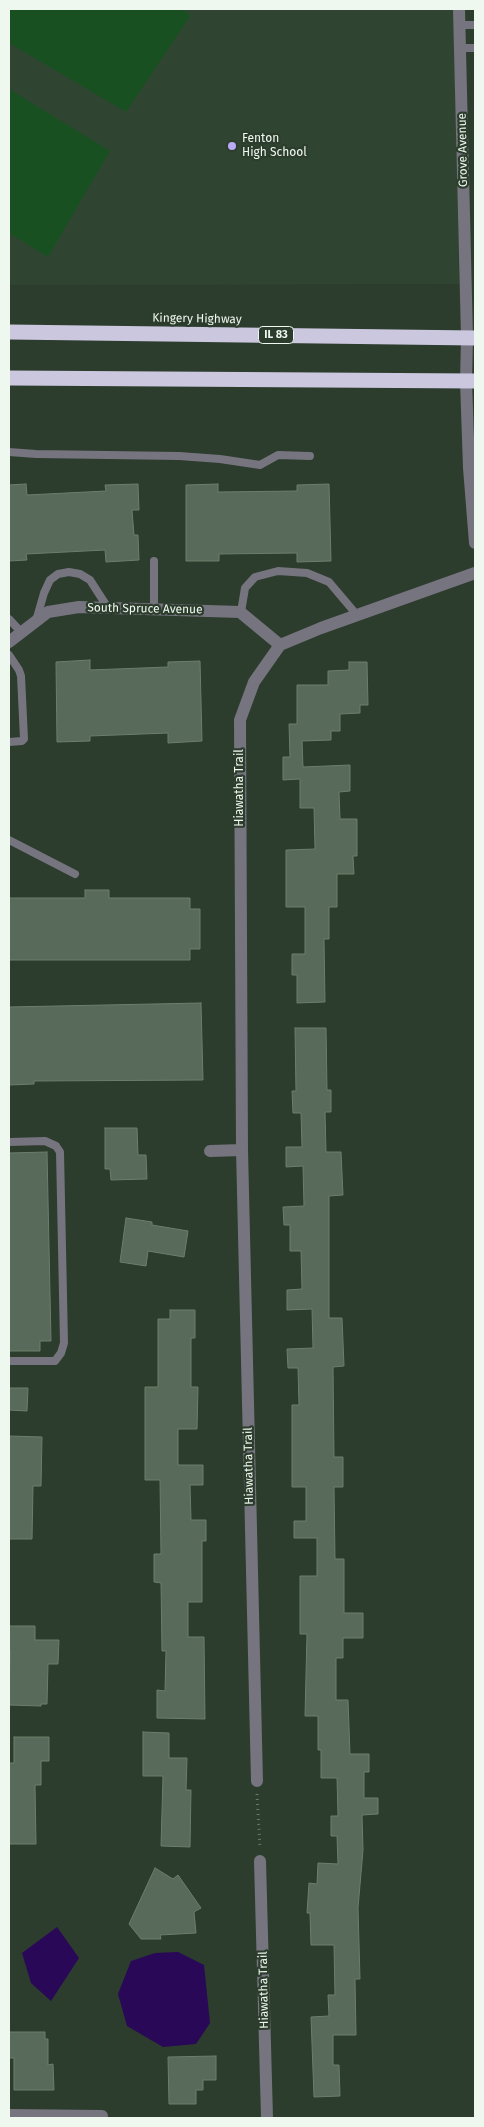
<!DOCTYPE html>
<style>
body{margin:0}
#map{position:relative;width:484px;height:2127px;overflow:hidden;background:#2c3c2d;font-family:"Fira Sans",sans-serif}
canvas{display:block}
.frame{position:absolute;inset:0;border:10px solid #eef8ee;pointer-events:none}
</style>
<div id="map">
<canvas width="484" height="2127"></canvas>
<div class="frame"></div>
</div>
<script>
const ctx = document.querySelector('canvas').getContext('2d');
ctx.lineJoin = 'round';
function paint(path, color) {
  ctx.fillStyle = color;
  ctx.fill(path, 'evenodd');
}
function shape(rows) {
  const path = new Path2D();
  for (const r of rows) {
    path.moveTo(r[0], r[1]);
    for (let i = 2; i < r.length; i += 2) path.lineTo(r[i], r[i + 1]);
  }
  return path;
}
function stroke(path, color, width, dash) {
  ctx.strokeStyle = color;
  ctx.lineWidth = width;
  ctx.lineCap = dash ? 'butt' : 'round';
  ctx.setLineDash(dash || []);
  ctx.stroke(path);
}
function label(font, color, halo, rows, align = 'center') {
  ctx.font = font + ' "Fira Sans",sans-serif';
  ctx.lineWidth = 4.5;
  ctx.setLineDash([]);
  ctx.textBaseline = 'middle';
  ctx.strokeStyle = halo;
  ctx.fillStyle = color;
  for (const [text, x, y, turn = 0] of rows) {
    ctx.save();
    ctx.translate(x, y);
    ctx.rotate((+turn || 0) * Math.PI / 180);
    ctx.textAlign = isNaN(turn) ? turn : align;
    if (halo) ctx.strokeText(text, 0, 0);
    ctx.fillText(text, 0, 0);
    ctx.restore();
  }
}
paint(shape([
 [9,9,454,9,459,284,9,285]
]), '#304531');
paint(shape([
 [9,9,181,9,191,15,126,112,9,43],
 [9,89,110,151,48,257,9,233]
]), '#195021');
paint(shape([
 [57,1927,79,1958,51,2001,31,1983,22,1953],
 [178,1952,204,1965,210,2023,196,2044,163,2047,127,2026,118,1994,131,1961,155,1953]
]), '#290858');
const building = shape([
 [26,484,27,495,106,491,105,485,138,484,139,510,132,510,134,535,138,535,139,560,106,562,105,550,26,554,27,560,9,561,9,485,26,484],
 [218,484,218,492,297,491,297,485,329,484,331,561,297,562,297,553,219,554,219,561,186,561,186,485,218,484],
 [90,660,90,670,168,667,168,662,200,661,202,741,168,743,168,733,90,736,90,741,57,742,56,662,90,660],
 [349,662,367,662,368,705,360,705,360,713,340,714,340,731,331,731,331,740,302,741,303,767,350,765,350,791,339,792,340,819,357,819,357,856,353,856,354,874,337,874,337,907,329,907,329,939,324,939,325,1002,297,1003,297,975,292,975,292,954,305,954,305,907,286,907,286,850,315,849,314,808,300,808,300,779,283,780,283,757,290,757,289,724,297,724,297,685,328,685,328,671,349,670,349,662],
 [85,890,109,890,109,898,190,898,190,909,200,909,200,949,190,949,190,960,9,960,9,898,85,898,85,890],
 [201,1003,203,1080,34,1081,34,1084,9,1085,9,1007,201,1003],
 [295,1028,326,1028,327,1090,331,1090,331,1112,325,1112,326,1152,341,1152,343,1195,329,1196,329,1318,342,1318,344,1366,333,1367,334,1457,343,1457,343,1487,334,1487,335,1559,344,1559,344,1613,363,1613,363,1638,343,1638,343,1658,336,1658,336,1700,348,1700,350,1754,369,1754,369,1772,364,1772,364,1798,378,1798,378,1814,362,1815,363,1850,358,1908,360,1979,355,1979,356,2035,333,2035,333,2065,339,2065,340,2096,314,2097,311,2017,329,2016,328,1995,335,1995,334,1945,311,1945,310,1913,307,1913,309,1883,317,1884,318,1863,338,1864,337,1836,331,1836,331,1816,338,1816,337,1778,321,1778,321,1750,318,1750,318,1716,305,1716,307,1634,300,1634,300,1576,317,1576,317,1538,294,1538,294,1521,306,1521,306,1487,292,1487,292,1405,299,1405,298,1368,288,1368,287,1349,313,1348,312,1309,287,1310,287,1290,302,1289,301,1251,290,1251,290,1225,284,1225,283,1207,304,1206,303,1166,286,1167,286,1147,302,1147,301,1113,293,1113,292,1091,296,1091,295,1028],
 [105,1128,137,1128,138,1155,146,1155,147,1179,111,1180,110,1169,105,1169,105,1128],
 [47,1152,51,1341,40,1341,40,1351,9,1351,9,1153,47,1152],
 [126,1218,152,1222,152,1225,188,1231,184,1257,148,1251,146,1266,120,1262,126,1218],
 [170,1310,195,1310,195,1338,191,1338,191,1387,198,1387,197,1429,178,1429,178,1465,203,1465,203,1485,190,1485,191,1520,206,1520,206,1541,202,1541,202,1602,188,1602,188,1637,204,1637,205,1719,157,1718,157,1690,165,1691,166,1651,162,1651,161,1583,154,1582,154,1554,161,1554,160,1480,145,1480,145,1387,158,1387,158,1319,170,1319,170,1310],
 [9,1388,28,1388,27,1411,9,1410,9,1388],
 [9,1436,42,1437,41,1486,33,1486,32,1539,9,1539,9,1436],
 [9,1626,35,1626,35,1640,59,1640,58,1664,48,1664,47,1704,41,1704,41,1706,9,1705,10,1650,9,1650,9,1626],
 [143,1732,169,1733,169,1758,187,1758,186,1790,191,1790,190,1847,161,1846,163,1776,143,1776,143,1732],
 [14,1737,49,1737,49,1761,41,1761,41,1785,35,1785,36,1844,9,1844,9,1763,14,1763,14,1737],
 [155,1868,173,1879,178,1875,201,1908,194,1912,196,1933,160,1935,161,1939,141,1939,129,1924,155,1868],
 [9,2032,45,2032,45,2039,48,2039,48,2065,53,2064,54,2090,14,2090,14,2058,9,2058,9,2032],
 [216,2056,216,2080,203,2080,203,2090,196,2090,196,2104,169,2104,168,2057,216,2056]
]);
paint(building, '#586a59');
stroke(building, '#6c7e6d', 1);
stroke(shape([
 [257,1794,260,1848]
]), '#6b796c', 3, [1, 4]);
stroke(shape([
 [459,25,475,25],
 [460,48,475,48],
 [9,452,36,454,179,456,220,459,260,465,278,455,310,456],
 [154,561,154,609],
 [241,612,245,588,255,577,278,571,307,573,329,582,357,615],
 [9,619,21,632],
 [36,621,44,593,50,580,58,574,69,572,80,574,90,580,108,608],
 [9,655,19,670,21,676,24,739,22,741,9,742],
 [9,840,75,874],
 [9,1142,45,1141,56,1146,60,1152,64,1343,61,1353,55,1361,9,1361]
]), '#76747e', 8);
stroke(shape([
 [459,9,467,338,466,381,469,468,475,543],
 [9,642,48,612,79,607,240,612,280,645],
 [210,1151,242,1150],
 [257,1781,242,1150,240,720,254,682,280,645,321,628,475,573],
 [260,1861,267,2118],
 [9,2115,102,2116]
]), '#76747e', 12);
stroke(shape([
 [9,332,475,338],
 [9,378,475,381]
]), '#cbc7df', 15);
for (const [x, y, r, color] of [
 [232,146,5,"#bbaaf6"]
]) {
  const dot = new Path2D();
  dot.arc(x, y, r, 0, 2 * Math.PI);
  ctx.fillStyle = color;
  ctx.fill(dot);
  stroke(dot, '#2c3c2d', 2);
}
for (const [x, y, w] of [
 [276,335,35]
]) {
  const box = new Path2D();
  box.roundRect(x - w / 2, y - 8.5, w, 17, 4);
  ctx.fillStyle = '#2c3c2d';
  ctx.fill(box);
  stroke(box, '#eef8ee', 1);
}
label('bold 11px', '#eef8ee', null, [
 ["IL 83",276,335]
]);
label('12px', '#eef8ee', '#2c3c2d', [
 ["Fenton",242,139],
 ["High School",242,153]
], 'left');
label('12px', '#eef8ee', '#2c3c2d', [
 ["Grove Avenue",463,150,-91],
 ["Kingery Highway",197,319,1],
 ["South Spruce Avenue",145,609,1],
 ["Hiawatha Trail",240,788,-90],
 ["Hiawatha Trail",249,1466,-91],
 ["Hiawatha Trail",264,1990,-91]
]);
</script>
